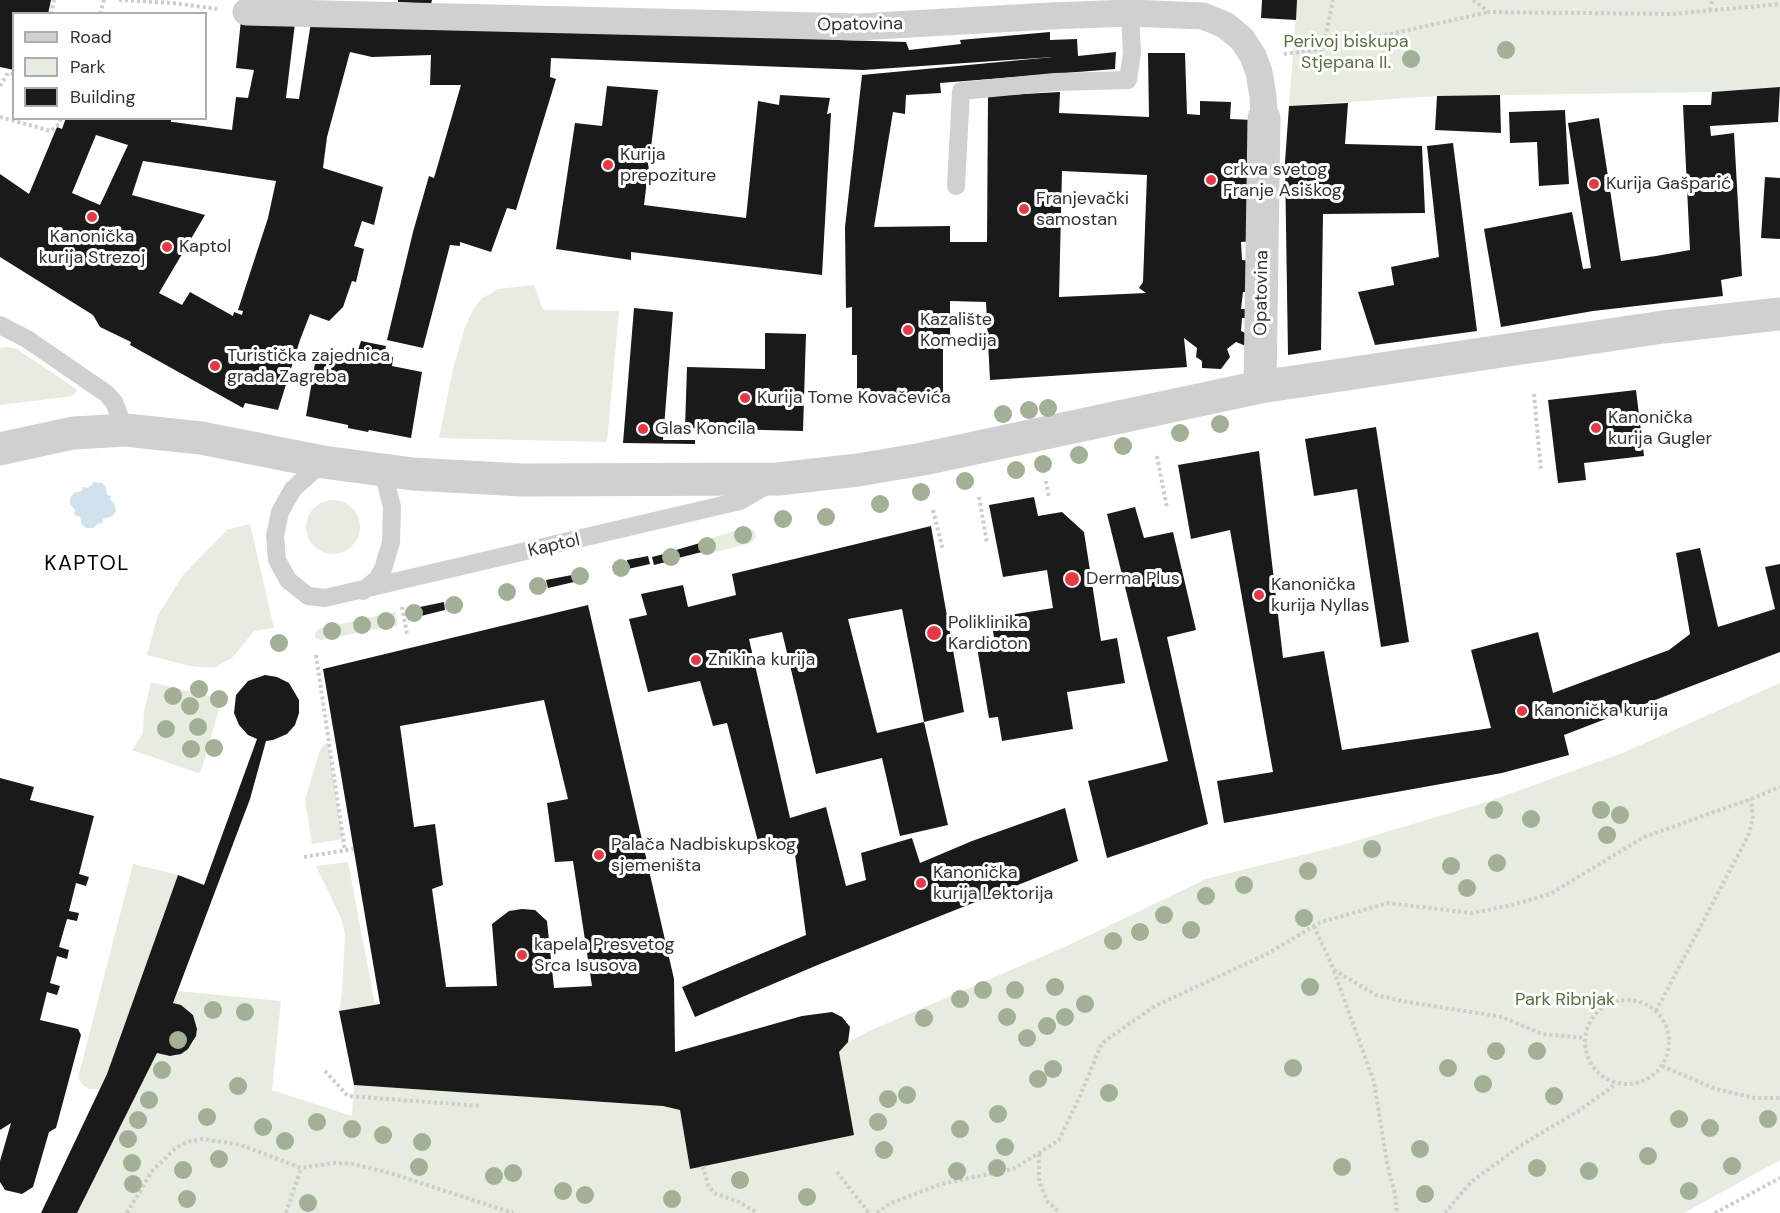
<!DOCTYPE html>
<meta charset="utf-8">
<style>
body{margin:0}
#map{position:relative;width:1780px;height:1213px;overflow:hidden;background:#fff;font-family:"DM Sans",sans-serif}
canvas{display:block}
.legend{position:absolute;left:12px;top:12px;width:195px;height:108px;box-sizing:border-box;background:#fff;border:2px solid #adadad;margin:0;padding:8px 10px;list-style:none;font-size:18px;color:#333}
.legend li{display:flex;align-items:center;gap:12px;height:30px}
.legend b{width:30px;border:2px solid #adadad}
</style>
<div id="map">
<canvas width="1780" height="1213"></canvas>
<ul class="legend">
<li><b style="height:8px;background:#d0d0d0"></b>Road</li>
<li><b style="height:16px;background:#e6ecdf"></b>Park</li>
<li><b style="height:16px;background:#1a1a1a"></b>Building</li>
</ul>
</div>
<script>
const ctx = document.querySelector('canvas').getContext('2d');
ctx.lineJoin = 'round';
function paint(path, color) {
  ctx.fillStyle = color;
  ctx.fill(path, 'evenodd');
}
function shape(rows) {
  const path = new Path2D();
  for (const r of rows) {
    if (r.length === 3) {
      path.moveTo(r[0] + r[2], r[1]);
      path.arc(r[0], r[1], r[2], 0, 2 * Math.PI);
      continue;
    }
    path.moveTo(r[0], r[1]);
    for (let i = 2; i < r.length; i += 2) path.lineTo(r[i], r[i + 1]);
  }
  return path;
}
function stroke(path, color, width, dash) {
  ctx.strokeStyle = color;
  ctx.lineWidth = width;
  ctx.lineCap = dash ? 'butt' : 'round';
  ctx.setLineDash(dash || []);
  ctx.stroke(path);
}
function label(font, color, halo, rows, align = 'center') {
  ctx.font = font + ' "DM Sans",sans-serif';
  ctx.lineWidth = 6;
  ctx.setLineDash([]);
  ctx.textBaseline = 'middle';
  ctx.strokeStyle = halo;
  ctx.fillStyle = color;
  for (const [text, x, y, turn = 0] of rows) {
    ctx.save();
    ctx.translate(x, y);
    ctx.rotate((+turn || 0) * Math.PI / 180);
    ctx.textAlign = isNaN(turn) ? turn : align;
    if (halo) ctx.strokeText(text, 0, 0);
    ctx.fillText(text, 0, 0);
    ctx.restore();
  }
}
paint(shape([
 [1297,0,1780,0,1780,87,1712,92,1437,96,1289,106],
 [534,285,543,310,619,311,607,442,439,438,453,369,465,327,473,310,481,299,498,289],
 [7,347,17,349,72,386,77,390,73,396,0,405,0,348],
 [333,527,27],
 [250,524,274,628,254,631,232,658,213,668,190,666,147,655,158,615,183,575,227,530],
 [747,527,754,530,755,533,756,537,751,543,703,555,699,542],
 [395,612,398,625,321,640,315,638,315,633,318,629],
 [151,682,208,696,214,698,218,704,219,709,201,771,198,773,132,750,143,733,144,711],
 [1780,683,1780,1160,1684,1213,77,1213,157,1053,175,1056,188,1049,194,1042,197,1029,193,1015,181,1005,173,1003,178,991,281,1001,272,1090,352,1116,354,1085,663,1106,680,1110,690,1169,853,1135,839,1052,848,1042,867,1032,1069,945,1206,879,1339,846,1490,801,1625,752],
 [328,743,343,839,312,844,305,800,320,750,325,744],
 [348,862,375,1005,339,1011,342,993,345,934,341,918,316,866],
 [133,864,178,875,107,1074,100,1089,89,1089,83,1085,78,1078]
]), '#e6ecdf');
paint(shape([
 [94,482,102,483,106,487,107,495,111,496,110,500,114,503,116,510,113,516,103,519,102,524,99,523,93,528,87,528,82,525,80,517,74,515,75,510,70,504,70,498,74,493,82,491,83,487,88,488]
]), '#cfe2ee');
paint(shape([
 [0,0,51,0,48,14,14,14,14,70,0,67],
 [398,0,432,0,431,4,398,2],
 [1262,0,1297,0,1296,20,1261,18],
 [241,20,295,23,286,98,299,99,311,22,778,35,839,40,906,42,909,50,961,44,960,40,1050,32,1050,40,1077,39,1078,56,1116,52,1115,69,940,83,941,93,906,95,905,114,893,112,874,227,950,226,950,242,987,242,988,96,1060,92,1059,113,1149,117,1148,53,1185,53,1187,114,1200,115,1200,101,1231,102,1230,119,1254,120,1253,241,1241,242,1242,260,1253,261,1254,293,1243,292,1241,309,1251,309,1251,318,1242,318,1241,331,1250,335,1246,346,1236,342,1227,349,1230,357,1221,369,1202,368,1202,361,1196,357,1197,348,1184,338,1187,367,990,380,986,302,950,301,950,341,943,341,943,398,857,398,857,355,852,355,852,307,846,308,845,227,862,75,1053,57,863,70,551,58,550,77,556,79,516,210,507,208,491,252,460,242,460,246,450,245,423,348,387,340,413,232,429,176,434,178,461,85,430,85,431,55,372,57,350,52,327,137,323,168,383,187,374,225,362,221,354,246,364,249,356,282,352,281,343,307,329,321,310,314,300,340,278,410,245,403,243,408,130,345,131,342,100,327,93,315,0,257,0,174,29,194,57,127,62,129,66,118,171,118,171,122,173,122,232,130,236,97,248,98,254,70,236,68],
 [96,135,128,145,100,205,72,193],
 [143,161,276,181,268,218,238,310,243,311,242,315,234,312,233,316,190,292,182,305,159,293,205,215,132,195],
 [1062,171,1147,175,1143,282,1139,288,1146,293,1059,297],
 [607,86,658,90,644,205,746,218,758,101,779,105,780,95,830,98,827,114,831,113,822,275,631,252,631,260,556,249,575,123,602,126],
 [1780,87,1778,122,1710,126,1711,136,1734,133,1742,276,1721,280,1723,296,1593,311,1501,327,1484,229,1572,212,1583,269,1591,268,1568,123,1599,118,1621,261,1656,256,1690,250,1683,105,1711,105,1712,92],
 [1500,95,1501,133,1435,130,1437,96],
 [1348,103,1345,144,1422,146,1425,213,1323,214,1321,350,1288,355,1285,162,1289,106],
 [1565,110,1569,184,1539,186,1537,142,1510,143,1509,112],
 [1453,143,1477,331,1375,345,1358,292,1394,285,1391,267,1439,257,1427,146],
 [1765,177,1780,178,1780,239,1761,238],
 [634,308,673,312,663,440,695,440,695,444,623,443],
 [765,333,806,334,803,431,685,428,687,367,765,369],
 [361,341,386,346,384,356,393,357,392,366,422,372,411,438,369,430,368,432,348,428,348,425,306,416,317,352,346,356,348,349,358,350],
 [1636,390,1644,456,1584,463,1586,480,1558,483,1548,400],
 [1376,427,1409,642,1381,647,1357,489,1314,496,1305,439],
 [1259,451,1283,658,1324,651,1342,750,1491,728,1471,650,1538,632,1553,693,1669,650,1690,634,1676,553,1700,548,1718,627,1775,609,1765,567,1780,564,1780,652,1564,735,1569,755,1502,773,1224,823,1217,781,1273,772,1230,530,1191,539,1178,465],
 [1034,497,1038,516,1062,512,1084,532,1101,641,1117,638,1125,683,1067,692,1073,729,1002,741,998,717,989,718,977,647,995,644,991,618,1053,608,1047,570,1003,577,989,505],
 [1135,507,1144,538,1173,532,1196,630,1167,637,1208,824,1107,858,1088,781,1168,761,1107,514],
 [931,526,964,712,924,722,902,609,848,619,877,733,924,722,948,825,900,836,882,758,816,774,782,632,749,639,790,818,826,807,846,886,866,880,861,853,912,838,920,863,972,841,1065,808,1078,861,820,964,695,1017,682,987,806,935,794,847,761,853,727,723,713,726,700,681,648,692,629,619,647,615,641,594,683,585,688,607,736,595,732,574],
 [700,543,702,552,678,558,676,550],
 [664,554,666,562,654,565,652,557],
 [648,556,650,564,628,569,627,560],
 [572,575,574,582,548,588,546,580],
 [444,602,445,610,421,616,420,607],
 [588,605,674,979,675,1052,802,1016,832,1012,842,1017,850,1027,848,1042,839,1052,854,1135,690,1169,680,1110,663,1106,354,1085,339,1011,380,1004,323,669],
 [544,700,568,799,547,803,555,862,573,861,592,986,554,988,547,921,535,910,522,909,509,911,492,924,497,986,446,987,432,889,443,885,435,824,414,827,400,726],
 [265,675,277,677,289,683,299,700,299,713,295,725,287,734,273,740,266,741,250,799,173,1003,181,1005,193,1015,197,1029,196,1036,188,1049,181,1054,170,1056,157,1053,77,1213,41,1213,107,1074,178,875,204,885,257,739,248,735,239,725,234,713,236,695,248,681],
 [0,778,34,787,30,800,94,816,79,874,89,877,86,886,76,883,69,911,79,913,77,921,67,919,59,947,69,950,67,959,57,956,50,983,60,986,57,995,47,992,40,1020,78,1029,81,1035,56,1128,49,1132,33,1187,22,1194,5,1190,0,1182,0,1161,11,1123,0,1130]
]), '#1a1a1a');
stroke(shape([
 [119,0,173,3,217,9],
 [1473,0,1489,12,1673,14,1780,4],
 [1710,10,1712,0],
 [51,14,54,0],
 [100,14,104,0],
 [1323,49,1333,0],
 [1284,54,1323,49,1489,12],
 [0,86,8,73,14,74],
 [0,117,51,131,59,124,61,118],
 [1534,394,1541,471],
 [1157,456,1167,508],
 [1046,481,1049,498],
 [979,497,987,543],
 [933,510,943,550],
 [402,607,407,634],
 [316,655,345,851],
 [304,857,353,849],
 [1314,926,1334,970,1376,995,1402,1001,1502,1017,1542,1034,1585,1038],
 [1334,971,1374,1082,1387,1163,1395,1194,1397,1213],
 [1627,1042,42],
 [1656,1011,1748,836,1753,819,1751,799],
 [1662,1066,1716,1089,1755,1098,1780,1098],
 [325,1071,348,1096,481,1106],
 [1039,1154,1039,1182,1048,1202,1060,1213],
 [703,1166,708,1185,714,1193,739,1202,758,1213],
 [837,1172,869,1213],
 [127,1213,152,1171,176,1148,187,1142,202,1139,241,1145,301,1168,334,1163,353,1164,390,1173,513,1213],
 [286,1213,301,1168],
 [877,1213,889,1204,941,1184,1013,1169,1039,1153,1059,1140,1080,1096,1102,1043,1155,1006,1267,954,1321,922,1388,903,1472,913,1512,905,1550,894,1644,837,1751,799,1780,787],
 [1445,1213,1471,1182,1520,1146,1580,1110,1616,1084],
 [1715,1213,1780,1178]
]), '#cdcdcd', 4, [3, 3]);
stroke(shape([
 [956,186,961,91,1055,82,1128,80,1132,53,1130,13],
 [0,325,27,339,107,394,114,402,119,415,119,430],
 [323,462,293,489,280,512,275,536,277,560,288,580,308,596,325,598,740,501,771,483],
 [363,591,377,579,383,569,391,542,392,507,383,471]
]), '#d0d0d0', 18);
stroke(shape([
 [246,12,859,27,1050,16,1130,13,1203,16,1225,25,1242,39,1253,56,1259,72,1263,96,1264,118]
]), '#d0d0d0', 27);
stroke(shape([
 [1260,387,1264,118]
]), '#d0d0d0', 33);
stroke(shape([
 [0,449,73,433,126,430,201,438,323,462,413,474,522,480,778,479,858,470,923,459,1260,387,1663,327,1780,314]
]), '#d0d0d0', 33);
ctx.fillStyle = '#a2b095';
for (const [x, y] of [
 [1506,50],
 [1411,59],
 [1048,408],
 [1029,410],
 [1003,414],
 [1220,424],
 [1180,433],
 [1123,446],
 [1079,455],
 [1043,464],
 [1016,470],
 [965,481],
 [921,492],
 [880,504],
 [826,517],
 [783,519],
 [743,535],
 [707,546],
 [671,557],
 [621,568],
 [580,576],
 [538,586],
 [507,592],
 [454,605],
 [414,613],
 [386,621],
 [362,625],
 [332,631],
 [279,643],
 [199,689],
 [173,696],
 [219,699],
 [190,706],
 [198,727],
 [166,729],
 [214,748],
 [191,749],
 [1494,810],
 [1601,810],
 [1620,815],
 [1531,819],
 [1607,835],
 [1372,849],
 [1497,863],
 [1451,866],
 [1308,871],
 [1244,885],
 [1467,888],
 [1206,896],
 [1164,915],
 [1304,918],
 [1191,930],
 [1140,932],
 [1113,941],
 [1055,987],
 [1310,987],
 [983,990],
 [1015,990],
 [960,999],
 [1085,1004],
 [213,1010],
 [245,1012],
 [1007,1017],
 [1065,1017],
 [924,1018],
 [1047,1026],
 [1027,1038],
 [178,1040],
 [1496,1051],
 [1537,1051],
 [1293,1068],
 [1448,1068],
 [1053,1069],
 [162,1070],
 [1038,1079],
 [1483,1084],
 [238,1086],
 [1109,1093],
 [907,1095],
 [1554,1096],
 [888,1099],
 [149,1100],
 [998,1114],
 [207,1117],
 [1679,1119],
 [1768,1119],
 [138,1120],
 [317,1122],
 [878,1122],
 [263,1127],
 [1710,1128],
 [352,1129],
 [960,1129],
 [383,1135],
 [128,1139],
 [285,1141],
 [422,1142],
 [1005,1147],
 [1420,1149],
 [884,1150],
 [1648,1156],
 [219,1159],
 [132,1163],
 [1732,1166],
 [419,1167],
 [1342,1167],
 [997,1168],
 [1537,1168],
 [183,1170],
 [957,1171],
 [1589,1171],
 [513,1173],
 [494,1176],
 [740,1180],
 [133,1184],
 [563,1191],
 [1689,1191],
 [1425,1194],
 [585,1195],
 [807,1197],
 [187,1199],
 [672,1199],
 [308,1203]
]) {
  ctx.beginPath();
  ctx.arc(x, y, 9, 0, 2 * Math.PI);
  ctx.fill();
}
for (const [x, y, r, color] of [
 [608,165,6,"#e63946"],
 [1211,180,6,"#e63946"],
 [1594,184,6,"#e63946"],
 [1024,209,6,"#e63946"],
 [92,217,6,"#e63946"],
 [167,247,6,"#e63946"],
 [908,330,6,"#e63946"],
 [215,366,6,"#e63946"],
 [745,398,6,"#e63946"],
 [1596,428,6,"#e63946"],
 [643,429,6,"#e63946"],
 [1072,579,8,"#e63946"],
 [1259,595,6,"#e63946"],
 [934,633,8,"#e63946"],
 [696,660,6,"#e63946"],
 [1522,711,6,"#e63946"],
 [599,855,6,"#e63946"],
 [921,883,6,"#e63946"],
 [522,955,6,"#e63946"]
]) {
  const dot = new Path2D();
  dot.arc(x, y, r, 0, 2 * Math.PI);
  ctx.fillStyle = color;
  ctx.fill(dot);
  stroke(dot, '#fff', 2);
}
label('18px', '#333', '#fff', [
 ["Opatovina",860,25,-1],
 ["Opatovina",1262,293,-89],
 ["Kaptol",554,546,-13]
]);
label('18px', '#56703f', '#fff', [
 ["Perivoj biskupa",1346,42],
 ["Stjepana II.",1346,63],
 ["Park Ribnjak",1565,1000]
]);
label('18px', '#333', '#fff', [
 ["Kurija",620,155],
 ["prepoziture",620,176],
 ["crkva svetog",1223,170],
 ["Franje Asiškog",1223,191],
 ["Kurija Gašparić",1606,184],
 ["Franjevački",1036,199],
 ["samostan",1036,220],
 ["Kanonička",92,237,"center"],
 ["kurija Strezoj",92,258,"center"],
 ["Kaptol",179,247],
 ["Kazalište",920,320],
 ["Komedija",920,341],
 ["Turistička zajednica",227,356],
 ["grada Zagreba",227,377],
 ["Kurija Tome Kovačevića",757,398],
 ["Kanonička",1608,418],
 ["kurija Gugler",1608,439],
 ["Glas Koncila",655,429],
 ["Derma Plus",1086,579],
 ["Kanonička",1271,585],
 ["kurija Nyllas",1271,606],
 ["Poliklinika",948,623],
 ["Kardioton",948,644],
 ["Znikina kurija",708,660],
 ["Kanonička kurija",1534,711],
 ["Palača Nadbiskupskog",611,845],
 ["sjemeništa",611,866],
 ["Kanonička",933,873],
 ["kurija Lektorija",933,894],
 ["kapela Presvetog",534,945],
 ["Srca Isusova",534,966]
], 'left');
ctx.letterSpacing = '1.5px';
label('21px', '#000', '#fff', [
 ["KAPTOL",87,564]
]);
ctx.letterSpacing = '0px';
</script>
